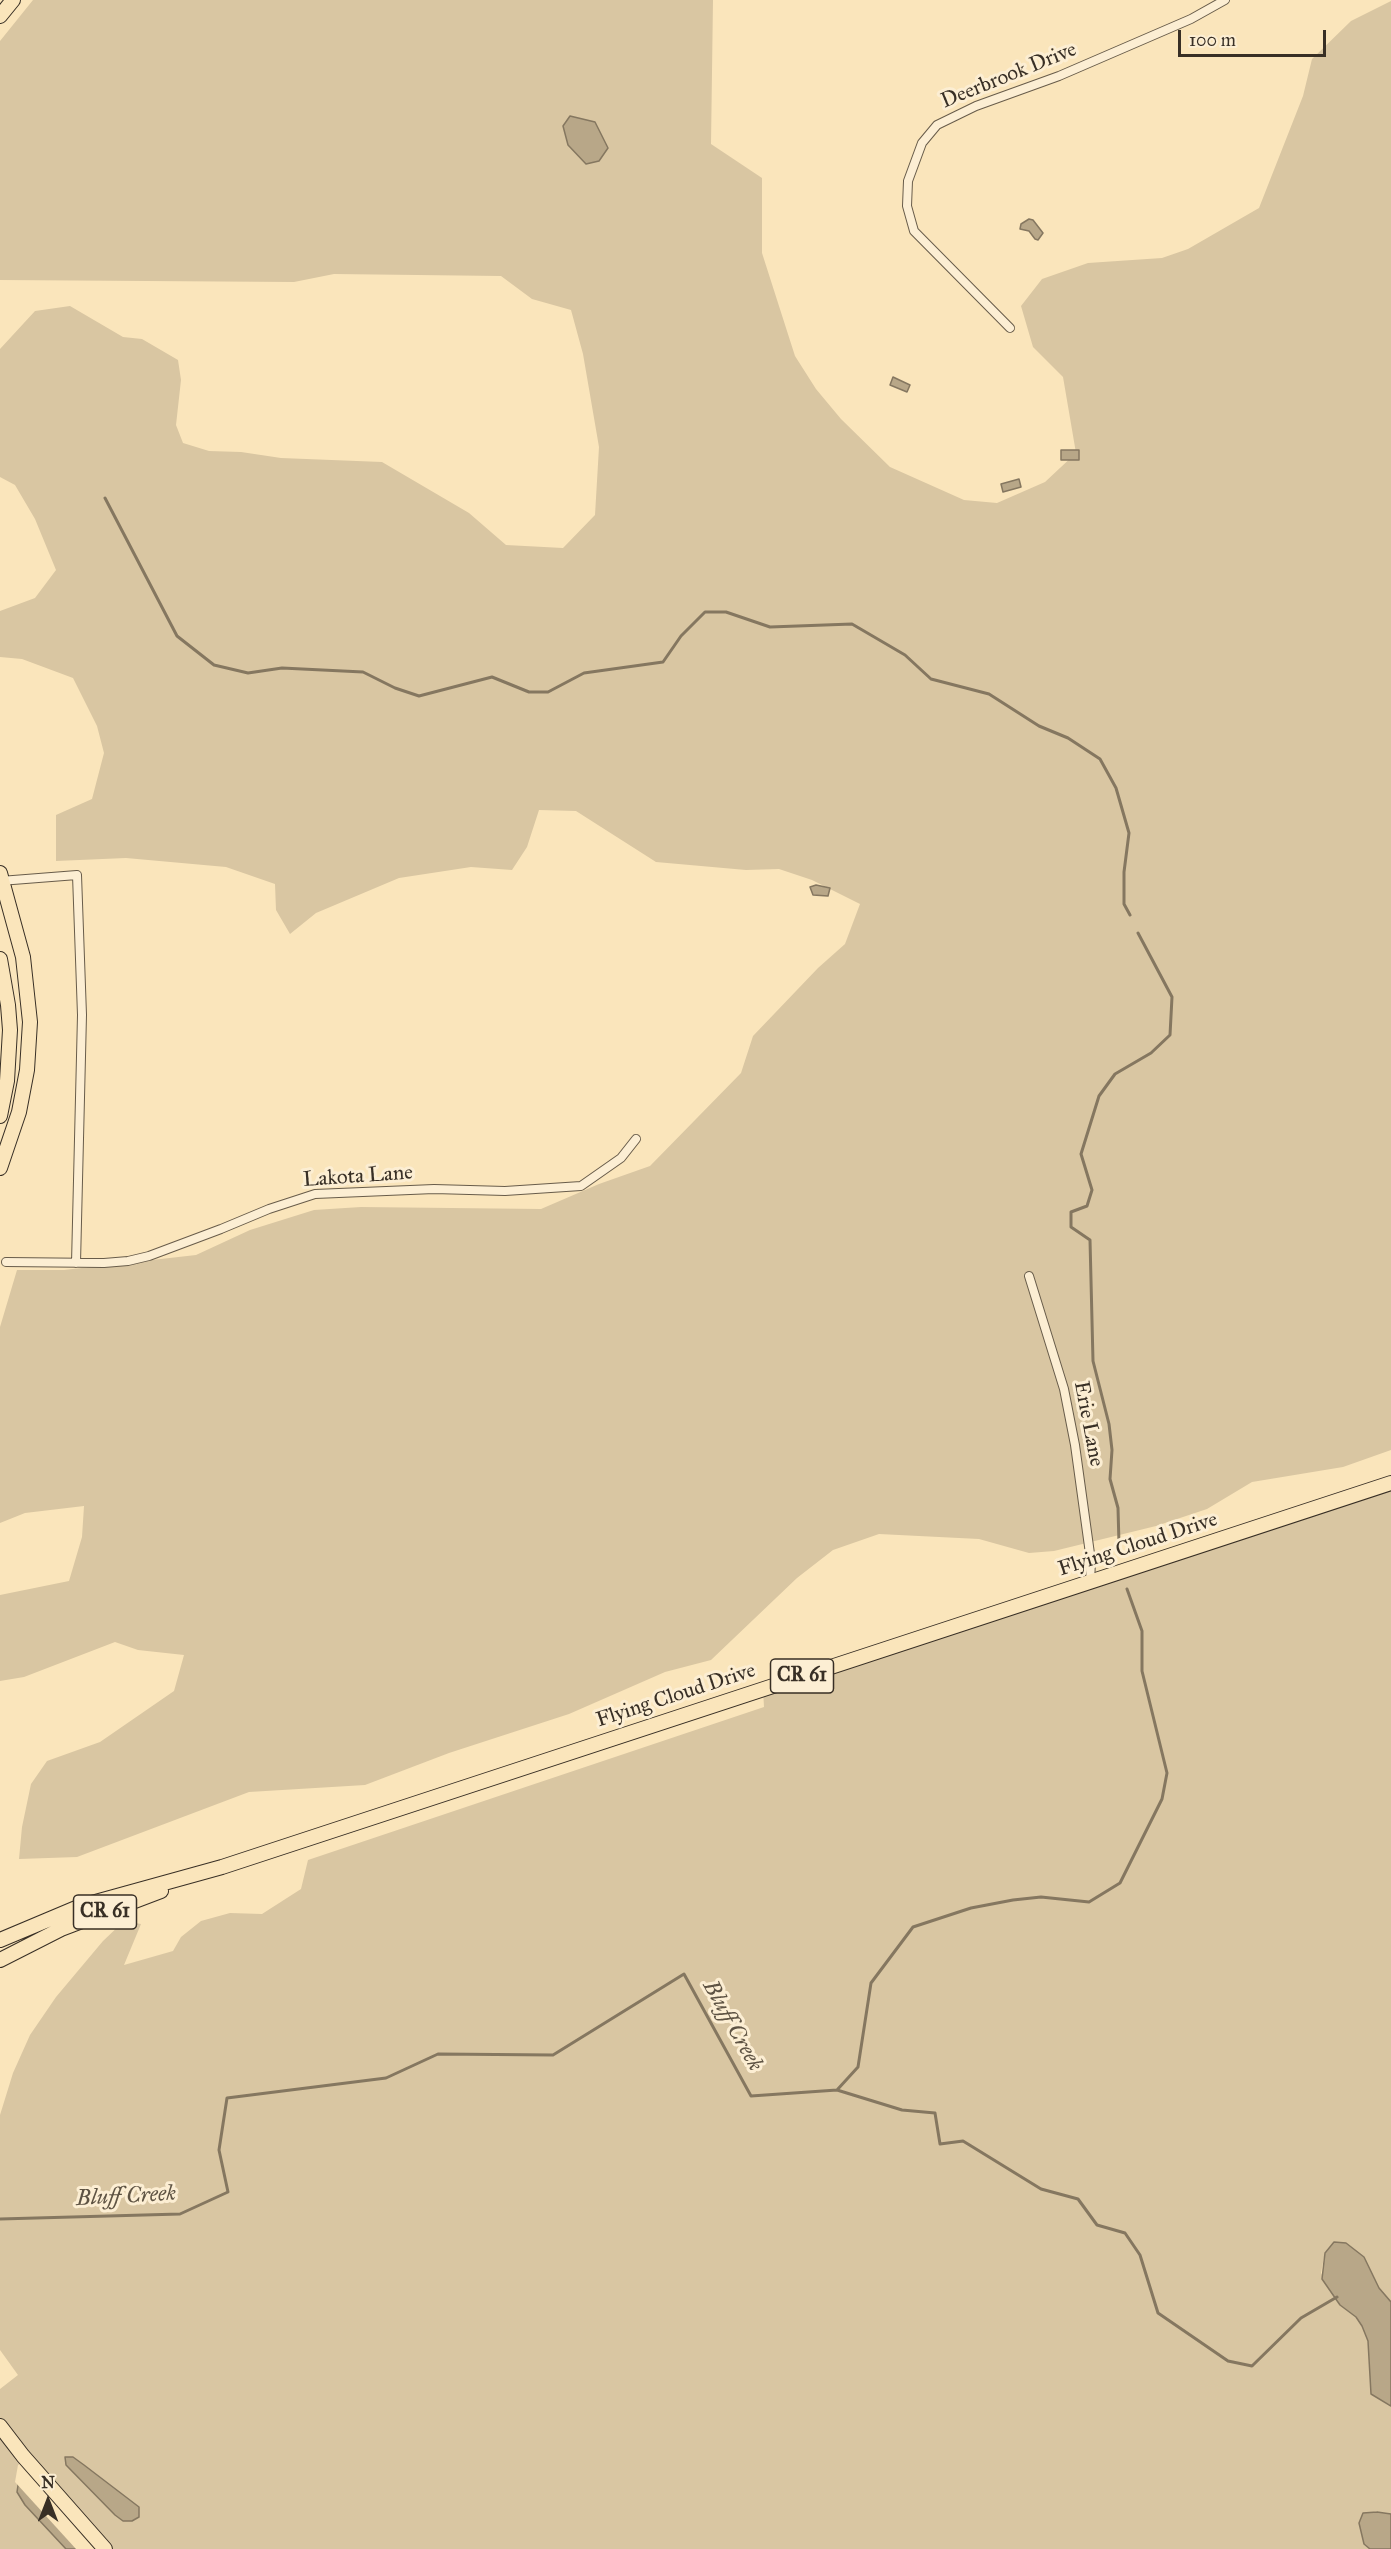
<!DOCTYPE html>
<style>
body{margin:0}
#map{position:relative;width:1391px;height:2549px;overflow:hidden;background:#fae5bb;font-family:"IM FELL Great Primer",serif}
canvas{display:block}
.north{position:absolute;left:18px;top:2471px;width:60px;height:60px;-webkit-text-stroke:4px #fceed3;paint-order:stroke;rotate:0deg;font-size:16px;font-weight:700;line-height:24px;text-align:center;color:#382f25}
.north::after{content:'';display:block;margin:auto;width:21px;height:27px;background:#382f25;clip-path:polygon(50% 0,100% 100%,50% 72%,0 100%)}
.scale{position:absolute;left:1178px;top:30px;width:148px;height:27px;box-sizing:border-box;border:3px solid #382f25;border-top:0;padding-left:8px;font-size:18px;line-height:21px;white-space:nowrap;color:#382f25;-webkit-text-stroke:4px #fceed3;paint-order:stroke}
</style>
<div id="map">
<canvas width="1391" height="2549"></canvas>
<div class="north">N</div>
<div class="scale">100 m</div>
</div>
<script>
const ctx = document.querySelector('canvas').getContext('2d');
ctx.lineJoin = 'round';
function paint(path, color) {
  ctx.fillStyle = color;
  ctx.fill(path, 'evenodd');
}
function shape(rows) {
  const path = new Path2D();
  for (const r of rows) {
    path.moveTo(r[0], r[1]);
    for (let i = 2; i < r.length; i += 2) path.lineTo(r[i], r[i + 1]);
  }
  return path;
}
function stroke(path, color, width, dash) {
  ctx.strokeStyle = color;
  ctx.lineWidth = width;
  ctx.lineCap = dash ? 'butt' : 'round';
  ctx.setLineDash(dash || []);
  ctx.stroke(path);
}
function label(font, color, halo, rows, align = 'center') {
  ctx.font = font + ' "IM FELL Great Primer",serif';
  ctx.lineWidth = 6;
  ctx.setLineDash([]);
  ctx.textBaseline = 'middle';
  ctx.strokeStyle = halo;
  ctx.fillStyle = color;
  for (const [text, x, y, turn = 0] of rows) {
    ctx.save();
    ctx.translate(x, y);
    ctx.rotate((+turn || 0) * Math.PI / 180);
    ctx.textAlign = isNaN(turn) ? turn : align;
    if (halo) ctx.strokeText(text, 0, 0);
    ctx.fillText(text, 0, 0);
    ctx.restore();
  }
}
paint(shape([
 [33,0,713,0,711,144,762,178,762,253,795,356,816,389,841,419,890,467,964,500,997,503,1045,482,1076,453,1063,377,1033,347,1021,306,1042,279,1088,263,1162,258,1188,249,1259,208,1303,96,1312,59,1351,21,1391,1,1391,1450,1343,1467,1252,1482,1207,1509,1156,1526,1054,1551,1029,1553,979,1539,879,1534,833,1550,797,1578,711,1660,665,1672,569,1714,449,1753,365,1785,249,1792,77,1857,19,1859,22,1827,31,1784,47,1761,100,1742,174,1691,184,1655,138,1650,115,1642,24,1677,0,1681,0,1595,69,1581,82,1537,84,1506,25,1513,0,1523,0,1327,17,1270,64,1270,196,1255,250,1230,314,1210,361,1207,541,1209,599,1184,650,1166,741,1073,753,1036,818,968,845,944,860,904,812,880,779,869,746,870,656,862,576,811,539,810,527,847,512,870,471,867,399,878,316,913,290,934,276,910,275,884,226,867,126,858,56,861,56,815,92,799,104,753,97,726,73,678,22,659,0,657,0,611,35,598,56,570,35,519,15,485,0,477,0,349,35,311,70,306,123,337,142,339,178,360,181,380,176,425,183,443,209,451,241,452,281,458,382,462,469,513,506,545,563,548,595,515,599,447,583,354,571,310,532,299,501,276,334,274,294,282,0,280,0,41],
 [1391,1482,1391,2302,1379,2288,1364,2258,1334,2242,1325,2252,1321,2273,1340,2305,1356,2317,1362,2326,1368,2341,1371,2394,1391,2406,1391,2514,1377,2512,1364,2544,1370,2549,0,2549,0,2389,18,2375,0,2350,0,2115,13,2073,30,2035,56,1997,103,1941,124,1921,141,1924,124,1965,173,1951,181,1937,201,1921,230,1913,262,1914,301,1889,308,1860,764,1707,763,1689]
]), '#d9c6a2');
const water = shape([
 [570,116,595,122,608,148,599,161,586,164,568,145,563,126,570,116],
 [1029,219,1033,220,1043,233,1038,240,1035,239,1029,231,1020,229,1021,224,1029,219],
 [893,377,910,385,907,392,890,385,893,377],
 [1061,450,1079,450,1079,460,1061,460,1061,450],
 [1019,479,1021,487,1003,492,1001,484,1019,479],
 [816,885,830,888,828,896,813,895,810,887,816,885],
 [1334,2242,1346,2243,1364,2257,1379,2288,1391,2302,1391,2406,1371,2394,1368,2341,1362,2326,1356,2317,1340,2305,1322,2279,1325,2253,1334,2242],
 [65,2457,73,2457,84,2465,139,2507,139,2517,132,2521,123,2521,115,2515,66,2465,65,2457],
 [21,2466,104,2549,66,2549,25,2505,17,2492,21,2466],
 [1377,2512,1391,2514,1391,2549,1370,2549,1364,2544,1359,2523,1363,2513,1377,2512]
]);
paint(water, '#b8a788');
stroke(water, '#857760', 1.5);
paint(shape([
 [21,2463,107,2549,76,2549,15,2482,18,2465]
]), '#fae5bb');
stroke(shape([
 [105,498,177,636,214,665,248,673,282,668,363,672,395,688,419,696,492,677,529,692,548,692,584,673,663,662,681,636,705,612,726,612,770,627,852,624,905,655,931,679,989,694,1039,726,1068,738,1100,759,1116,788,1129,833,1124,872,1124,904,1130,915],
 [1119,1544,1118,1508,1110,1479,1112,1450,1109,1424,1093,1361,1090,1240,1071,1227,1071,1212,1087,1206,1092,1190,1081,1154,1099,1096,1115,1074,1151,1053,1170,1035,1172,997,1138,933],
 [837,2090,858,2067,871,1983,913,1927,971,1908,1013,1900,1041,1897,1089,1902,1120,1883,1162,1799,1167,1773,1142,1671,1142,1631,1127,1589],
 [0,2219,180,2214,228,2192,219,2150,227,2098,386,2078,438,2054,553,2055,684,1974,751,2096,837,2090,902,2110,935,2113,940,2144,963,2141,1041,2189,1078,2199,1097,2225,1125,2233,1140,2255,1158,2313,1228,2361,1252,2366,1301,2318,1337,2297]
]), '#857760', 3);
const street = shape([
 [1010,328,914,231,907,206,908,181,922,143,937,125,976,106,1059,76,1191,19,1225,0],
 [0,881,77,875,82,1015,76,1263],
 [6,1262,104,1263,128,1261,149,1256,221,1229,269,1209,315,1194,434,1189,505,1191,581,1186,621,1158,636,1139],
 [1029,1276,1064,1389,1075,1445,1091,1561,1090,1583]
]);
const primary = shape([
 [0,16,13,0],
 [0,873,23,957,30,1022,27,1070,19,1112,0,1168],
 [0,959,8,1005,10,1030,7,1081,0,1116],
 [0,1940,81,1906,222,1867,1391,1483],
 [0,1960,61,1929,161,1891],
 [0,2426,23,2456,105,2549]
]);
stroke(street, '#685c4a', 10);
stroke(primary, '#382f25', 16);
stroke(street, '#fceed3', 8);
stroke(primary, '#fae5bb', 14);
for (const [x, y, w] of [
 [802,1676,63],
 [105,1912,63]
]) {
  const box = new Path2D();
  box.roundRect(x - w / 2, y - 17, w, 34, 4.5);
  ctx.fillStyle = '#fceed3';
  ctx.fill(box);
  stroke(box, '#382f25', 1.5);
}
label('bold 20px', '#382f25', null, [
 ["CR 61",802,1676],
 ["CR 61",105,1912]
]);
label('21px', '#382f25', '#fceed3', [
 ["Deerbrook Drive",1009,76,-22],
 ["Lakota Lane",358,1177,-4],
 ["Erie Lane",1088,1424,79],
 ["Flying Cloud Drive",1138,1545,-18],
 ["Flying Cloud Drive",676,1696,-18]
]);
label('italic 22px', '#5e5343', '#fceed3', [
 ["Bluff Creek",732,2026,61],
 ["Bluff Creek",126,2197,-3]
]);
</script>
